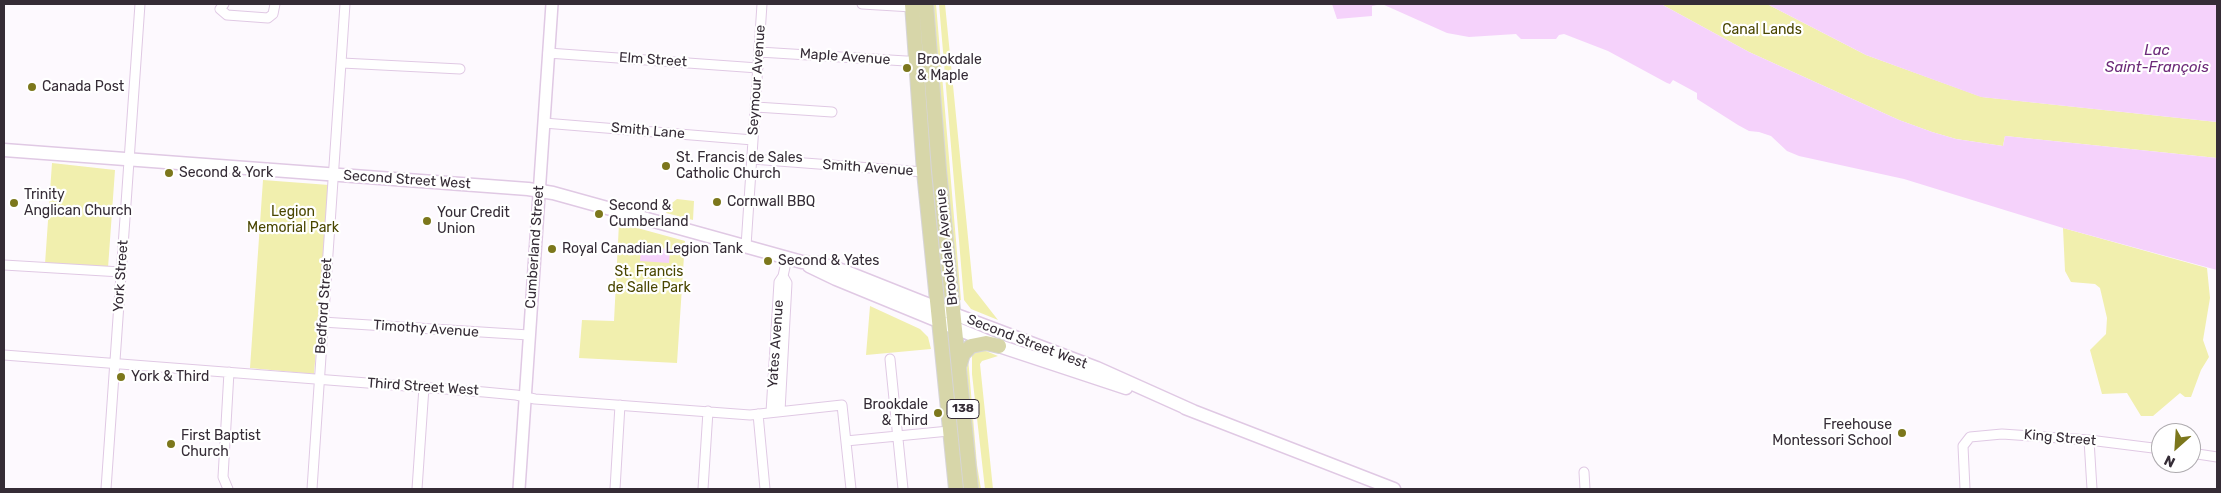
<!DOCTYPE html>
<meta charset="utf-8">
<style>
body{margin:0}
#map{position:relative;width:2221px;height:493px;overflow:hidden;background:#fdf9fe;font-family:Rubik,sans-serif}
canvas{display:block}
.frame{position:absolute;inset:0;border:5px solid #352c36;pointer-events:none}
.north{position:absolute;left:2151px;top:423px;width:50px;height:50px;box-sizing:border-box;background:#fff;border:1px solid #aeabaf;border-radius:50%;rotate:206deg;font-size:14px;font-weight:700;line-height:20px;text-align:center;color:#352c36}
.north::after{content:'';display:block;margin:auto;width:18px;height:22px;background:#7c771c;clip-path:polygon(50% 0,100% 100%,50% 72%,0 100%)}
</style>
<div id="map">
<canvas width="2221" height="493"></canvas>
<div class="frame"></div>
<div class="north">N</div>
</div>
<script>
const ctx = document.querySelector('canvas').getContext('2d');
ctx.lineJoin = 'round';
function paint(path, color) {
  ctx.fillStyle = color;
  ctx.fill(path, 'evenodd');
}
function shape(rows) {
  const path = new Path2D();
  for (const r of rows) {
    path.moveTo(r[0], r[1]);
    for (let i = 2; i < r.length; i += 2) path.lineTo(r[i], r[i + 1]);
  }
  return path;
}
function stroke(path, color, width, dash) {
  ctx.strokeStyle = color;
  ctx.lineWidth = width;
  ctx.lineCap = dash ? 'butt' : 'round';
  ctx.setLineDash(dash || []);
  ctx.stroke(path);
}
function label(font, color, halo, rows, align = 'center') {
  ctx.font = font + ' Rubik,sans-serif';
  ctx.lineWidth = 4.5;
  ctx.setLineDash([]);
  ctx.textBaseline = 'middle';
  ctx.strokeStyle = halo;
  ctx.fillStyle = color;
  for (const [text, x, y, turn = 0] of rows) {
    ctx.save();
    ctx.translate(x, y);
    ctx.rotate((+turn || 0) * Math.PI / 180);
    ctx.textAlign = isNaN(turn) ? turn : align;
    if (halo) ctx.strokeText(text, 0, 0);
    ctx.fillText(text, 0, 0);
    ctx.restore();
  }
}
paint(shape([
 [931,4,936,4,961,300,958,301],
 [939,4,945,4,973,288,998,320,971,309,964,300],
 [1661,4,1767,4,1866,55,1982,97,2217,122,2217,158,2005,136,2003,146,1956,139,1932,132,1899,120,1749,52],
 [52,163,115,170,108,268,45,264],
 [263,180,329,185,314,374,250,368],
 [677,199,694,201,693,220,666,213,667,207],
 [619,223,685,241,677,363,579,358,582,320,614,321],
 [2063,228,2207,268,2210,298,2203,340,2209,357,2201,370,2191,397,2185,397,2180,393,2153,416,2141,416,2127,393,2102,394,2090,350,2106,334,2107,318,2100,288,2095,284,2071,282,2065,271],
 [870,306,920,329,928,337,931,349,866,355],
 [981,349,998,356,982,361,980,364,993,489,985,489,972,374,972,354],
 [968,357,977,465,981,489,975,489,964,372]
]), '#f1efae');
paint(shape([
 [1332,4,1661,4,1749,52,1899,120,1932,132,1956,139,2003,146,2005,136,2217,158,2217,270,2063,228,1904,179,1799,156,1787,151,1771,136,1759,132,1749,131,1738,125,1697,99,1697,93,1673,80,1670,84,1667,83,1608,51,1564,34,1559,35,1556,39,1521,39,1516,34,1469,37,1447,33,1382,4,1372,6,1372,16,1337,19],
 [1767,4,2217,4,2217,122,1981,97,1866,55],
 [641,247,670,249,669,263,640,261]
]), '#f5d2fb');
const minor = shape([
 [224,4,220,9,227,15,268,18,273,14,275,4],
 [862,4,912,7],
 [759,52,906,61,931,61],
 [548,53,758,68],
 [342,63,460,69],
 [756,107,832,112],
 [544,123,753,140],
 [752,159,924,172],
 [746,246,762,4],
 [4,265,121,272],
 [322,322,529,335],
 [4,355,484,392,516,395,535,399,750,415,842,405,851,489],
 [890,359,903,489],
 [780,411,787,283,783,276],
 [771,412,779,282,783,276,787,258],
 [758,414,765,489],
 [2089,440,2092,489],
 [846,441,949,431],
 [2191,453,2217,457],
 [1584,472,1585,489],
 [106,489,140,4],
 [228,489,223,477,229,372],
 [312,489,345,4],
 [417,489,424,387],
 [615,489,620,405],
 [703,489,708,411],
 [1965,489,1963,446,1970,437,2002,434,2089,440,2161,449]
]);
const tertiary = shape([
 [519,489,552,4]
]);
const secondary = shape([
 [4,150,528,189,553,193,802,262,817,263,844,271,922,302,1097,368,1193,411],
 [809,266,836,279,999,346,1126,388],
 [1185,408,1394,489]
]);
const primary = shape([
 [912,4,924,172,956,489],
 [926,4,939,170,971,489],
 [960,364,963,354,971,346,986,343,999,346]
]);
stroke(minor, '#e0c9e4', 11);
stroke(tertiary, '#e0c9e4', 14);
stroke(secondary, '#e0c9e4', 15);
stroke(primary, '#d7d5d7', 16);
stroke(minor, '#fff', 9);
stroke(tertiary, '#fff', 11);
stroke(secondary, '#fff', 12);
stroke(primary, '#d7d6a9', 14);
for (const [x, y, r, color] of [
 [907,68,5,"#7c771c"],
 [32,87,5,"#7c771c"],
 [666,166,5,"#7c771c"],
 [169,173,5,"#7c771c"],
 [717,202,5,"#7c771c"],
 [14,203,5,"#7c771c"],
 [599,214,5,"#7c771c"],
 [427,221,5,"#7c771c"],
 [552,249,5,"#7c771c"],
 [768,261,5,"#7c771c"],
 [121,377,5,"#7c771c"],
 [938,413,5,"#7c771c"],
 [1902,433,5,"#7c771c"],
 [171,444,5,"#7c771c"]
]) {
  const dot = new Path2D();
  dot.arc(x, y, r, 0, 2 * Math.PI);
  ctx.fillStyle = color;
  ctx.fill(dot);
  stroke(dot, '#fff', 2);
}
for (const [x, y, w] of [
 [963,409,32]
]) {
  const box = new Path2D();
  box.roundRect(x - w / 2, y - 9.5, w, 19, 4);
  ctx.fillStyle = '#fff';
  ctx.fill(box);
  stroke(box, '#352c36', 1);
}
label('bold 12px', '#352c36', null, [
 ["138",963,409]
]);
label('14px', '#4a4600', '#fff', [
 ["Canal Lands",1762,30],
 ["Legion",293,212],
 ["Memorial Park",293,228],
 ["St. Francis",649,272],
 ["de Salle Park",649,288]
]);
label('14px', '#352c36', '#fff', [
 ["Maple Avenue",845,57,4],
 ["Elm Street",653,60,4],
 ["Seymour Avenue",757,80,-86],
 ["Smith Lane",648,131,5],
 ["Smith Avenue",868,168,4],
 ["Second Street West",407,180,4],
 ["Cumberland Street",535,247,-86],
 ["Brookdale Avenue",947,247,-96],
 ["York Street",121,276,-86],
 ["Bedford Street",324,306,-86],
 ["Timothy Avenue",426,329,4],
 ["Second Street West",1027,342,21],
 ["Yates Avenue",776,344,-86],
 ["Third Street West",423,387,4],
 ["King Street",2060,438,5]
]);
label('14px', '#352c36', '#fff', [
 ["Brookdale",917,60],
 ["& Maple",917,76],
 ["Canada Post",42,87],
 ["St. Francis de Sales",676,158],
 ["Catholic Church",676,174],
 ["Second & York",179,173],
 ["Trinity",24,195],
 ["Anglican Church",24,211],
 ["Cornwall BBQ",727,202],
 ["Second &",609,206],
 ["Cumberland",609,222],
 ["Your Credit",437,213],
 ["Union",437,229],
 ["Royal Canadian Legion Tank",562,249],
 ["Second & Yates",778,261],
 ["York & Third",131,377],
 ["Brookdale",928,405,"right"],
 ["& Third",928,421,"right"],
 ["Freehouse",1892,425,"right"],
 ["Montessori School",1892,441,"right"],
 ["First Baptist",181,436],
 ["Church",181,452]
], 'left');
label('italic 15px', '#6d2b79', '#fff', [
 ["Lac",2157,51],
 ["Saint-François",2157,68]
]);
</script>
